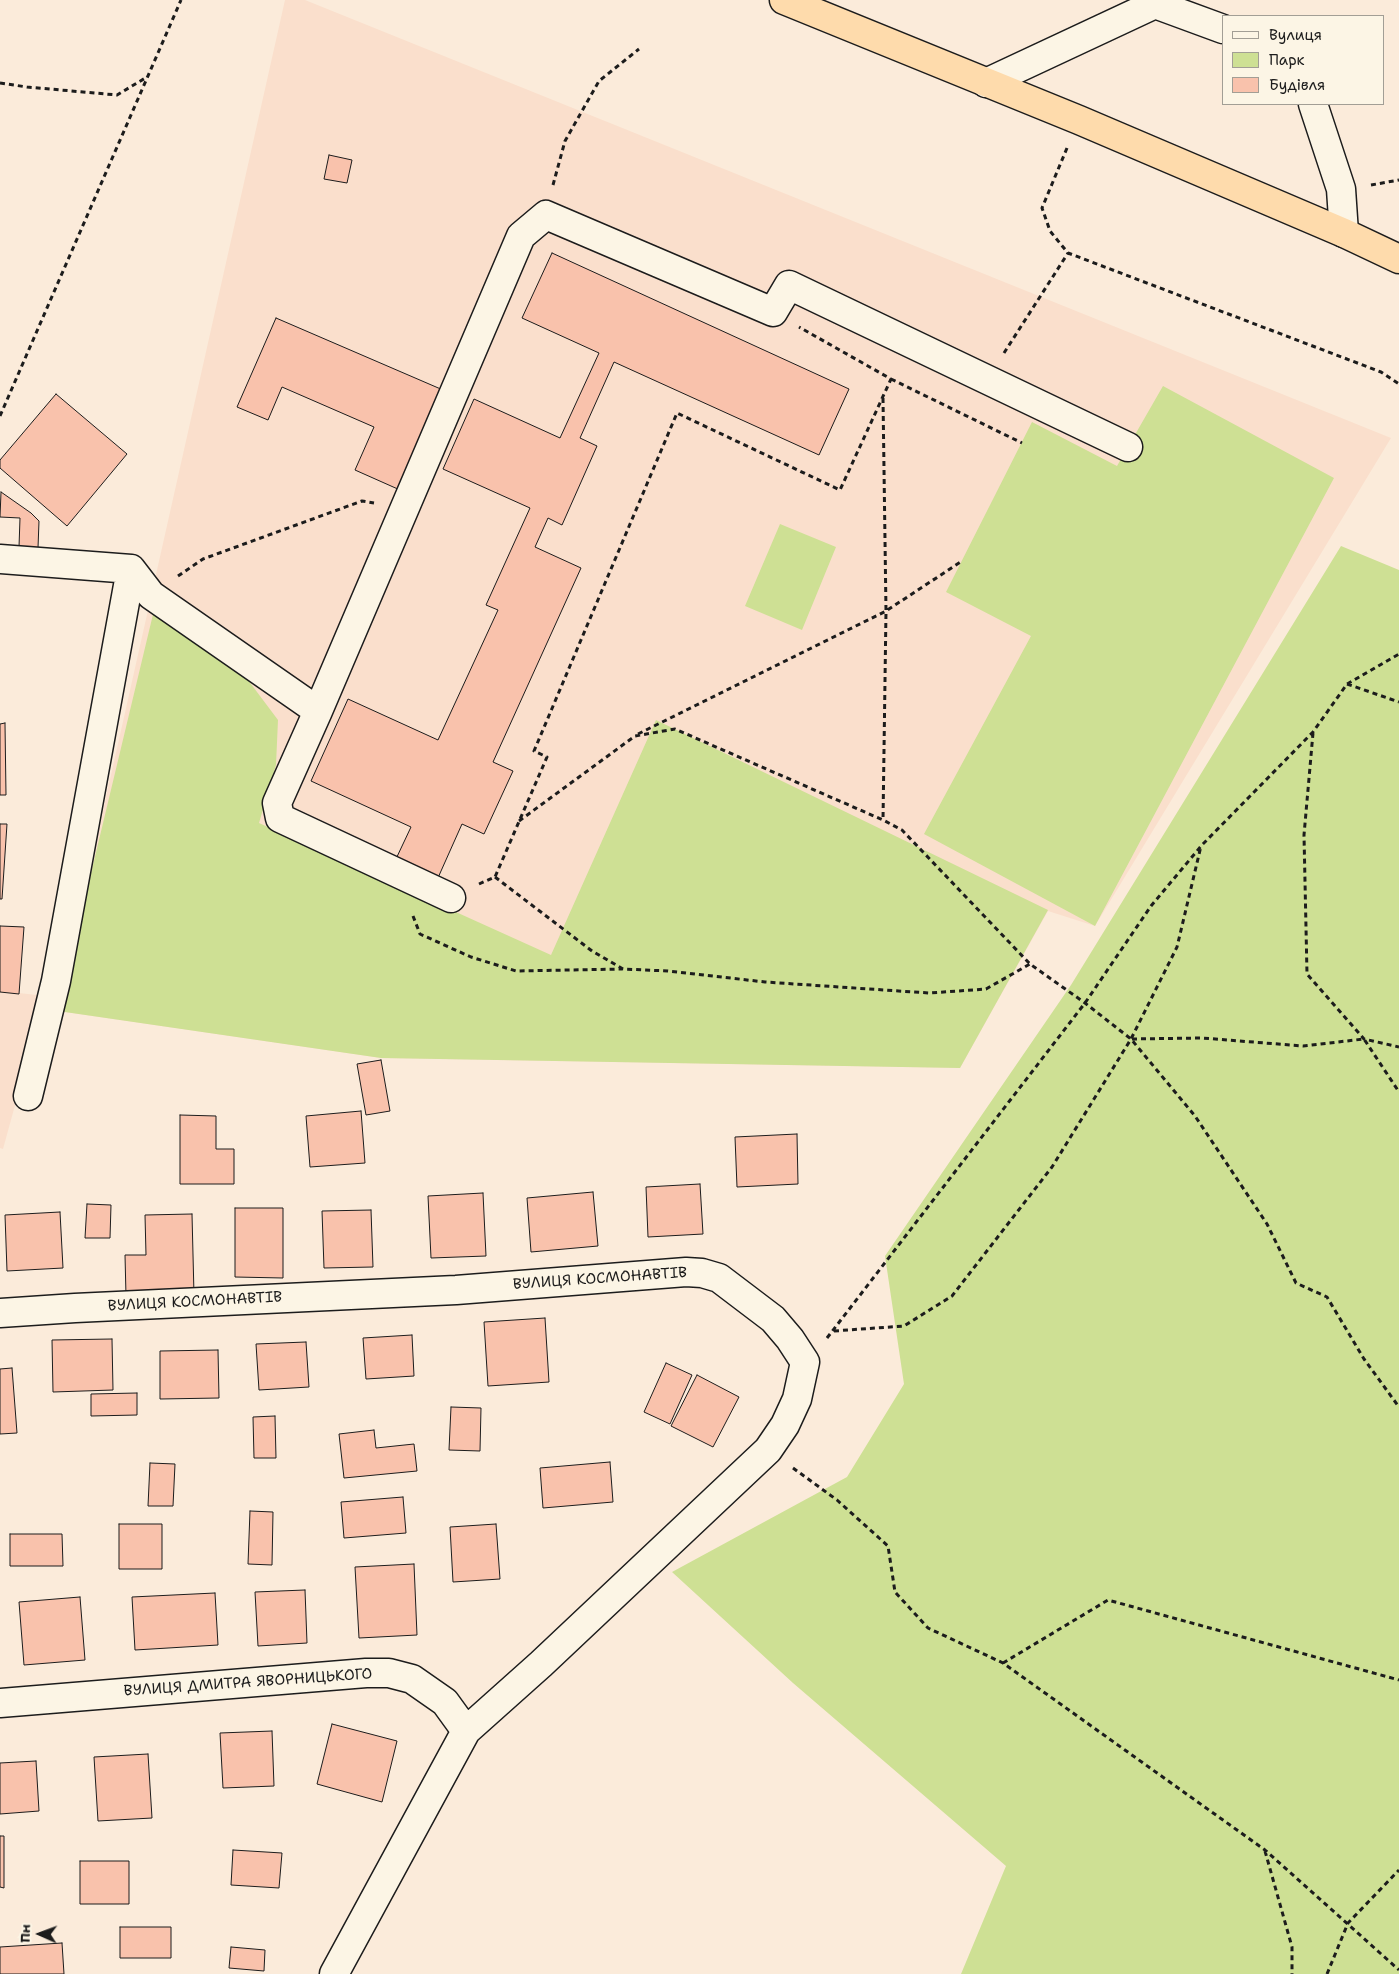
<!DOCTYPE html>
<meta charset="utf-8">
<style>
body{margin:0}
#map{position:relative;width:1399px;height:1974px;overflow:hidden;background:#fbebda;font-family:"Shantell Sans",sans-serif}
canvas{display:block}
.legend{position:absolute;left:1222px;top:15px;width:162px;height:90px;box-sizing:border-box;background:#fcf5e5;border:1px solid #a29e95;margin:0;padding:6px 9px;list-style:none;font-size:15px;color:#1c1c1c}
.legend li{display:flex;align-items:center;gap:10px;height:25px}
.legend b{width:25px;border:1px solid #a29e95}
.north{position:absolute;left:15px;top:1909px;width:50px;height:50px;-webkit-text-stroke:4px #fcf5e5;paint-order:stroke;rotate:272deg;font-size:14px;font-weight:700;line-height:20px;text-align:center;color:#1c1c1c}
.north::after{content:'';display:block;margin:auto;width:18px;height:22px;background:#1c1c1c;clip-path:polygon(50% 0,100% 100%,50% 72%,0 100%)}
</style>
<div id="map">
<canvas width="1399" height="1974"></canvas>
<ul class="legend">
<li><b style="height:6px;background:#fcf5e5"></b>Вулиця</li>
<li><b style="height:14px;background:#cee094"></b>Парк</li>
<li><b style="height:14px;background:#f9c2ac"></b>Будівля</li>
</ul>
<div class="north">Пн</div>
</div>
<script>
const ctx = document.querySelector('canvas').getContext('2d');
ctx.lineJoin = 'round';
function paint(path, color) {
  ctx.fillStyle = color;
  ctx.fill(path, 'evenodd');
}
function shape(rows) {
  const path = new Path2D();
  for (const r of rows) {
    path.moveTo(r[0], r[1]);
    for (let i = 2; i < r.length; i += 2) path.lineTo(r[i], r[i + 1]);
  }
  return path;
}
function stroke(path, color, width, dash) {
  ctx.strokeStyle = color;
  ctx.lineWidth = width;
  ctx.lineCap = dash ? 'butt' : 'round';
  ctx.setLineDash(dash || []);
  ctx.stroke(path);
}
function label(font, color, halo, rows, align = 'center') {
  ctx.font = font + ' "Shantell Sans",sans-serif';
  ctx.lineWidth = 4.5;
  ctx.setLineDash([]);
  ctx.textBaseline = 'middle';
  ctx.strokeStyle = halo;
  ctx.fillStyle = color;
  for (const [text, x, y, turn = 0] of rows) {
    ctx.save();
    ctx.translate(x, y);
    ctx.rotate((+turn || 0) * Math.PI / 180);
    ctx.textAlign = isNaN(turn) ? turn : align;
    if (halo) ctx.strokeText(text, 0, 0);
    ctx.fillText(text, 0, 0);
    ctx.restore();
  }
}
paint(shape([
 [285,0,305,0,1391,438,1095,926,1048,911,960,1068,381,1058,58,1011],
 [0,926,24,927,19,993,45,996,3,1149,0,1148]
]), '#fadfcc');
paint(shape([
 [1163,386,1334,478,1095,926,924,834,1031,636,946,592,1032,422,1117,466],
 [780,524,836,547,802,630,745,606],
 [1341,546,1399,570,1399,1974,961,1974,1006,1866,793,1683,672,1572,847,1477,904,1384,885,1256,1071,985],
 [155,606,236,664,278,720,276,765,259,823,551,955,656,720,1048,910,960,1068,381,1058,58,1011]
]), '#cee094');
const building = shape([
 [329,155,352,160,347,183,324,179,329,155],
 [552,253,849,389,819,455,614,362,580,438,597,446,562,525,548,518,535,547,581,568,493,762,513,771,484,834,462,824,437,880,395,861,411,827,311,781,348,699,438,740,498,610,486,605,530,508,443,469,474,399,560,438,599,353,522,318,552,253],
 [276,318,443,390,400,490,355,470,374,427,282,387,268,420,237,407,276,318],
 [56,394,127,454,67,526,0,468,0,460,56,394],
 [1,492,31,513,39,521,38,548,19,547,20,518,0,517,1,492],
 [5,723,6,795,0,795,0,724,5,723],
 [0,824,7,824,2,899,0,899,0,824],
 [0,926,24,927,19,994,0,992,0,926],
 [381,1060,390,1111,366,1115,357,1064,381,1060],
 [361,1111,365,1163,310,1167,306,1116,361,1111],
 [180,1115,216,1116,216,1149,234,1149,234,1184,180,1184,180,1115],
 [797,1134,798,1184,737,1187,735,1137,797,1134],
 [700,1184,703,1234,648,1237,646,1187,700,1184],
 [593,1192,598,1246,531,1252,527,1198,593,1192],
 [483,1193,486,1256,431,1258,428,1196,483,1193],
 [87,1204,111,1205,110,1238,85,1238,87,1204],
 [235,1208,283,1208,283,1278,235,1277,235,1208],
 [371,1210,373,1267,324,1268,322,1211,371,1210],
 [60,1212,63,1268,7,1271,5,1215,60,1212],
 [192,1214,194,1295,126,1296,125,1255,146,1255,145,1215,192,1214],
 [545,1318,549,1382,488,1386,484,1322,545,1318],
 [412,1335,414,1376,366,1379,363,1338,412,1335],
 [112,1339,113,1390,53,1392,52,1340,112,1339],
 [306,1342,309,1387,259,1390,256,1344,306,1342],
 [218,1350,219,1398,160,1399,160,1351,218,1350],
 [666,1363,692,1375,670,1424,644,1412,666,1363],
 [12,1368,17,1433,0,1434,0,1369,12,1368],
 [697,1375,739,1397,713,1447,671,1426,697,1375],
 [137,1393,137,1415,91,1416,91,1394,137,1393],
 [451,1407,481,1408,480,1451,449,1450,451,1407],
 [275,1416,276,1458,254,1458,253,1417,275,1416],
 [374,1430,376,1448,414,1444,417,1471,344,1478,339,1434,374,1430],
 [610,1462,613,1502,543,1508,540,1468,610,1462],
 [150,1463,175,1464,173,1506,148,1506,150,1463],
 [403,1497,406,1533,344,1538,341,1502,403,1497],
 [250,1511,273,1512,272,1565,248,1564,250,1511],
 [119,1524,162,1524,162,1569,119,1569,119,1524],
 [496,1524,500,1579,453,1582,450,1527,496,1524],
 [10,1534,62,1534,63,1566,10,1566,10,1534],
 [414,1564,417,1635,359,1638,355,1567,414,1564],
 [305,1590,307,1643,258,1646,255,1592,305,1590],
 [215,1593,218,1645,135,1650,132,1597,215,1593],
 [80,1597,85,1660,24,1665,19,1602,80,1597],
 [332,1724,397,1741,382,1802,317,1784,332,1724],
 [272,1731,274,1786,223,1788,220,1733,272,1731],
 [148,1754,152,1818,98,1821,94,1757,148,1754],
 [36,1761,39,1811,0,1814,0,1763,36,1761],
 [0,1836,4,1836,4,1888,0,1887,0,1836],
 [233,1850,282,1853,279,1888,231,1885,233,1850],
 [80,1861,129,1861,129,1904,80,1904,80,1861],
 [120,1927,171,1927,171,1958,120,1958,120,1927],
 [62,1943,64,1974,0,1974,0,1947,62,1943],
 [231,1947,265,1950,264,1971,229,1968,231,1947]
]);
paint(building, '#f9c2ac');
stroke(building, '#1c1c1c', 1);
const minor = shape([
 [986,83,1155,4,1223,29],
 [1313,104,1341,189,1344,233],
 [0,559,131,569],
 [131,569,151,595,318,711,521,236,546,215,773,312,789,285,1128,447],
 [318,711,277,803,280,818,451,898],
 [28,1096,56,981,131,569],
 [0,1313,75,1308,456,1290,686,1272,702,1273,719,1278,773,1319,790,1339,805,1362,797,1399,785,1425,768,1450,541,1664,466,1731],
 [0,1703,366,1673,389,1673,412,1679,445,1702,466,1731,334,1974]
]);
const highway = shape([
 [784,0,1079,120,1344,233,1399,259]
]);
stroke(minor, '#1c1c1c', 31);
stroke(highway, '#1c1c1c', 31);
stroke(shape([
 [0,83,27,87,117,95,147,77],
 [1067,148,1042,208,1050,231,1068,253,1381,372,1399,384],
 [553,185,565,141,599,81,639,49],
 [1371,185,1399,180],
 [1004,353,1068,253],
 [891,379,1022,443],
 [883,398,886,611,883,820],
 [0,416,181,0],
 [178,576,203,559,362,501,374,503],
 [1347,684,1399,702],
 [1313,733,1304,835,1307,974,1364,1039,1399,1047],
 [638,734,886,611,962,561],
 [519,821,635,736,675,729,883,820,902,830,1030,964,1085,1003,1131,1039,1195,1116,1267,1224,1296,1283,1327,1297,1364,1359,1399,1407],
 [495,877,592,951,623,969,668,971,765,982,929,993,986,989,1030,964],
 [479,884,495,877,547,757,534,751,677,413,840,490,891,379,799,327],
 [413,916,420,934,471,957,516,971,622,969],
 [1132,1039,1202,1038,1303,1046,1364,1039,1399,1092],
 [834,1331,904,1326,952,1296,1052,1167,1131,1039,1177,947,1201,846],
 [827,1338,1085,1003,1151,906,1202,845,1313,732,1347,684,1399,654],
 [793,1468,837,1500,888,1546,895,1592,928,1628,1003,1663,1265,1850,1399,1970],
 [1003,1663,1108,1600,1399,1680],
 [1265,1851,1292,1947,1292,1974],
 [1327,1974,1348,1923,1399,1870]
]), '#1c1c1c', 3, [5, 4]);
stroke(minor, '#fcf5e5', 28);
stroke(highway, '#fedbac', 28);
label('15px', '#1c1c1c', '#fcf5e5', [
 ["ВУЛИЦЯ КОСМОНАВТІВ",600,1279,-4],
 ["ВУЛИЦЯ КОСМОНАВТІВ",195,1302,-3],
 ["ВУЛИЦЯ ДМИТРА ЯВОРНИЦЬКОГО",248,1683,-4]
]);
</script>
